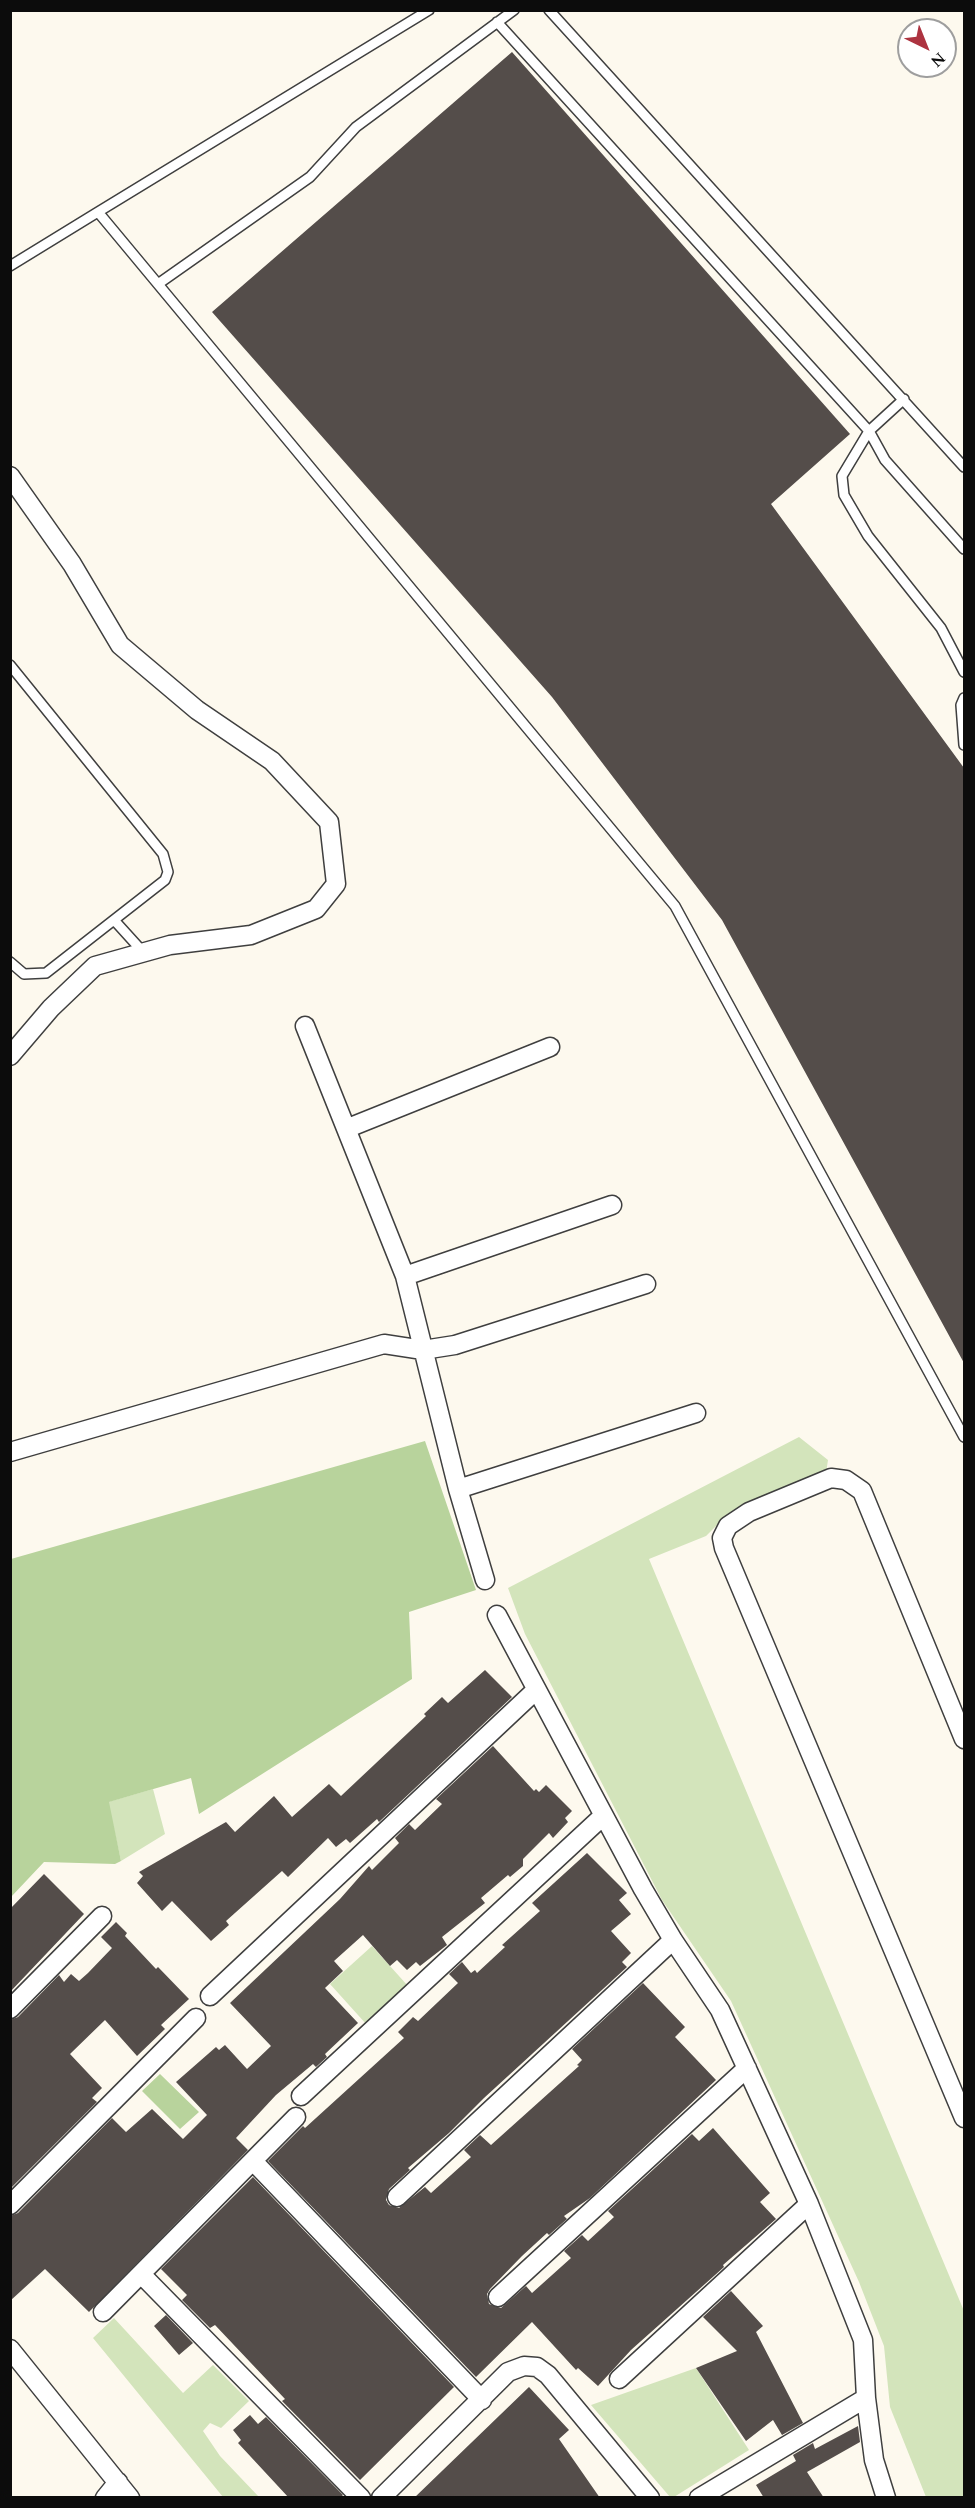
<!DOCTYPE html>
<style>
body{margin:0}
#map{position:relative;width:975px;height:2508px;overflow:hidden;background:#fdf9ee;font-family:Spectral,serif}
canvas{display:block}
.frame{position:absolute;inset:0;border:12px solid #0c0c0c;pointer-events:none}
.north{position:absolute;left:897px;top:18px;width:60px;height:60px;box-sizing:border-box;background:#fff;border:2px solid #9e9e9e;border-radius:50%;rotate:137deg;font-size:16px;font-weight:700;line-height:24px;text-align:center;color:#0c0c0c}
.north::after{content:'';display:block;margin:auto;width:21px;height:27px;background:#ad3340;clip-path:polygon(50% 0,100% 100%,50% 72%,0 100%)}
</style>
<div id="map">
<canvas width="975" height="2508"></canvas>
<div class="frame"></div>
<div class="north">N</div>
</div>
<script>
const ctx = document.querySelector('canvas').getContext('2d');
ctx.lineJoin = 'round';
function paint(path, color) {
  ctx.fillStyle = color;
  ctx.fill(path, 'evenodd');
}
function shape(rows) {
  const path = new Path2D();
  for (const r of rows) {
    path.moveTo(r[0], r[1]);
    for (let i = 2; i < r.length; i += 2) path.lineTo(r[i], r[i + 1]);
  }
  return path;
}
function stroke(path, color, width, dash) {
  ctx.strokeStyle = color;
  ctx.lineWidth = width;
  ctx.lineCap = dash ? 'butt' : 'round';
  ctx.setLineDash(dash || []);
  ctx.stroke(path);
}
paint(shape([
 [799,1437,828,1460,826,1473,719,1523,706,1536,649,1559,964,2311,964,2497,926,2497,890,2407,884,2346,859,2282,731,2001,662,1900,525,1634,508,1588],
 [153,1789,165,1834,121,1861,108,1802],
 [372,1946,408,1986,367,2025,330,1984],
 [114,2318,183,2393,213,2365,249,2401,221,2428,210,2423,203,2431,220,2456,259,2497,223,2497,93,2338],
 [696,2368,749,2450,674,2497,670,2497,591,2405]
]), '#d3e4bb');
paint(shape([
 [425,1441,476,1590,409,1612,412,1679,199,1814,191,1778,109,1802,121,1861,115,1864,44,1862,11,1897,11,1559],
 [160,2074,199,2112,180,2129,142,2091]
]), '#b8d39c');
paint(shape([
 [512,52,850,434,771,504,964,768,964,1363,722,920,552,697,212,312],
 [485,1670,512,1697,379,1822,377,1819,350,1843,346,1839,336,1847,328,1838,288,1877,282,1871,226,1921,229,1925,211,1941,172,1901,162,1911,137,1883,143,1876,139,1872,226,1822,235,1832,274,1796,292,1817,329,1784,341,1796,426,1716,424,1714,442,1697,448,1703],
 [493,1746,534,1791,536,1789,539,1792,546,1785,572,1811,565,1818,568,1822,553,1838,549,1833,523,1859,523,1866,510,1877,508,1875,481,1898,485,1903,442,1937,447,1945,420,1966,416,1962,407,1970,397,1960,390,1966,363,1935,334,1961,343,1971,325,1988,358,2023,325,2054,327,2057,316,2067,313,2064,276,2095,236,2138,248,2150,89,2312,45,2269,10,2301,10,2216,18,2213,112,2118,126,2132,152,2109,183,2139,207,2115,176,2082,216,2047,219,2050,225,2045,247,2069,271,2046,230,2003,340,1899,369,1866,372,1870,399,1843,395,1838,409,1824,415,1830,442,1804,436,1799],
 [587,1853,627,1893,619,1900,631,1914,611,1931,631,1953,622,1962,627,1967,484,2098,449,2133,408,2168,410,2170,389,2189,386,2200,389,2205,399,2208,425,2187,431,2193,471,2157,464,2150,480,2135,491,2145,579,2066,577,2065,582,2060,572,2049,643,1983,685,2027,675,2037,716,2080,590,2198,564,2216,567,2219,549,2235,547,2233,522,2256,490,2289,487,2294,489,2304,501,2308,526,2286,532,2293,571,2258,564,2251,582,2235,588,2241,614,2217,608,2211,692,2134,699,2141,713,2128,770,2193,760,2202,776,2219,723,2265,724,2267,631,2350,598,2386,578,2368,576,2370,532,2322,476,2377,268,2161,303,2126,305,2128,404,2038,398,2032,413,2017,418,2021,458,1983,449,1974,462,1962,471,1973,475,1970,477,1973,505,1947,502,1945,540,1911,532,1903],
 [44,1874,84,1914,10,1992,10,1909],
 [116,1922,127,1933,125,1936,156,1969,158,1967,189,1999,161,2025,165,2029,137,2056,105,2020,70,2054,102,2088,92,2098,97,2102,10,2189,10,2020,18,2017,59,1975,64,1982,71,1974,79,1981,88,1973,112,1948,101,1937],
 [253,2177,454,2387,360,2480,282,2401,285,2399,215,2325,210,2328,182,2300,187,2295,161,2269],
 [731,2291,763,2326,756,2332,803,2423,782,2435,773,2420,746,2441,696,2368,737,2351,703,2317],
 [166,2315,193,2343,179,2355,154,2326],
 [529,2387,569,2430,559,2439,600,2498,414,2498],
 [250,2415,258,2424,266,2417,343,2495,340,2498,289,2498,238,2443,241,2440,233,2430],
 [858,2426,860,2442,807,2472,824,2498,764,2498,756,2485,796,2461,793,2455,813,2443,815,2449]
]), '#544d4a');
const service = shape([
 [549,10,964,467],
 [497,22,869,431,885,460,964,549],
 [98,212,429,10],
 [10,266,98,212,675,906,964,1437],
 [158,284,310,177,356,127,514,10],
 [904,399,869,431,842,476,844,495,868,536,941,628,964,672],
 [10,665,163,854,168,872,165,880,46,973,24,974,10,962],
 [964,698,961,705,964,745],
 [114,920,143,952]
]);
const minor = shape([
 [10,476,72,564,120,645,197,710,272,761,329,822,336,884,316,909,251,935,170,945,95,966,51,1008,10,1056],
 [305,1026,405,1276,458,1489,485,1580],
 [348,1128,550,1047],
 [405,1276,612,1205],
 [10,1452,384,1344,423,1350,455,1345,646,1284],
 [458,1489,696,1413],
 [497,1615,643,1889,673,1940,720,2010,809,2204,863,2340,866,2398,874,2460,886,2498],
 [964,1739,862,1491,846,1480,831,1478,749,1512,728,1526,722,1538,724,1548,964,2118],
 [210,1996,536,1690],
 [10,2009,102,1916],
 [301,2096,603,1816],
 [253,2161,482,2400],
 [397,2197,673,1940],
 [10,2205,196,2018],
 [141,2274,361,2498],
 [498,2297,747,2068],
 [103,2312,296,2117],
 [10,2349,130,2498],
 [619,2379,809,2204],
 [105,2498,118,2482],
 [381,2498,508,2372,524,2366,537,2367,548,2375,650,2498],
 [699,2498,866,2398]
]);
stroke(service, '#3f3f3f', 12);
stroke(minor, '#3f3f3f', 21);
stroke(service, '#fff', 9);
stroke(minor, '#fff', 18);
</script>
